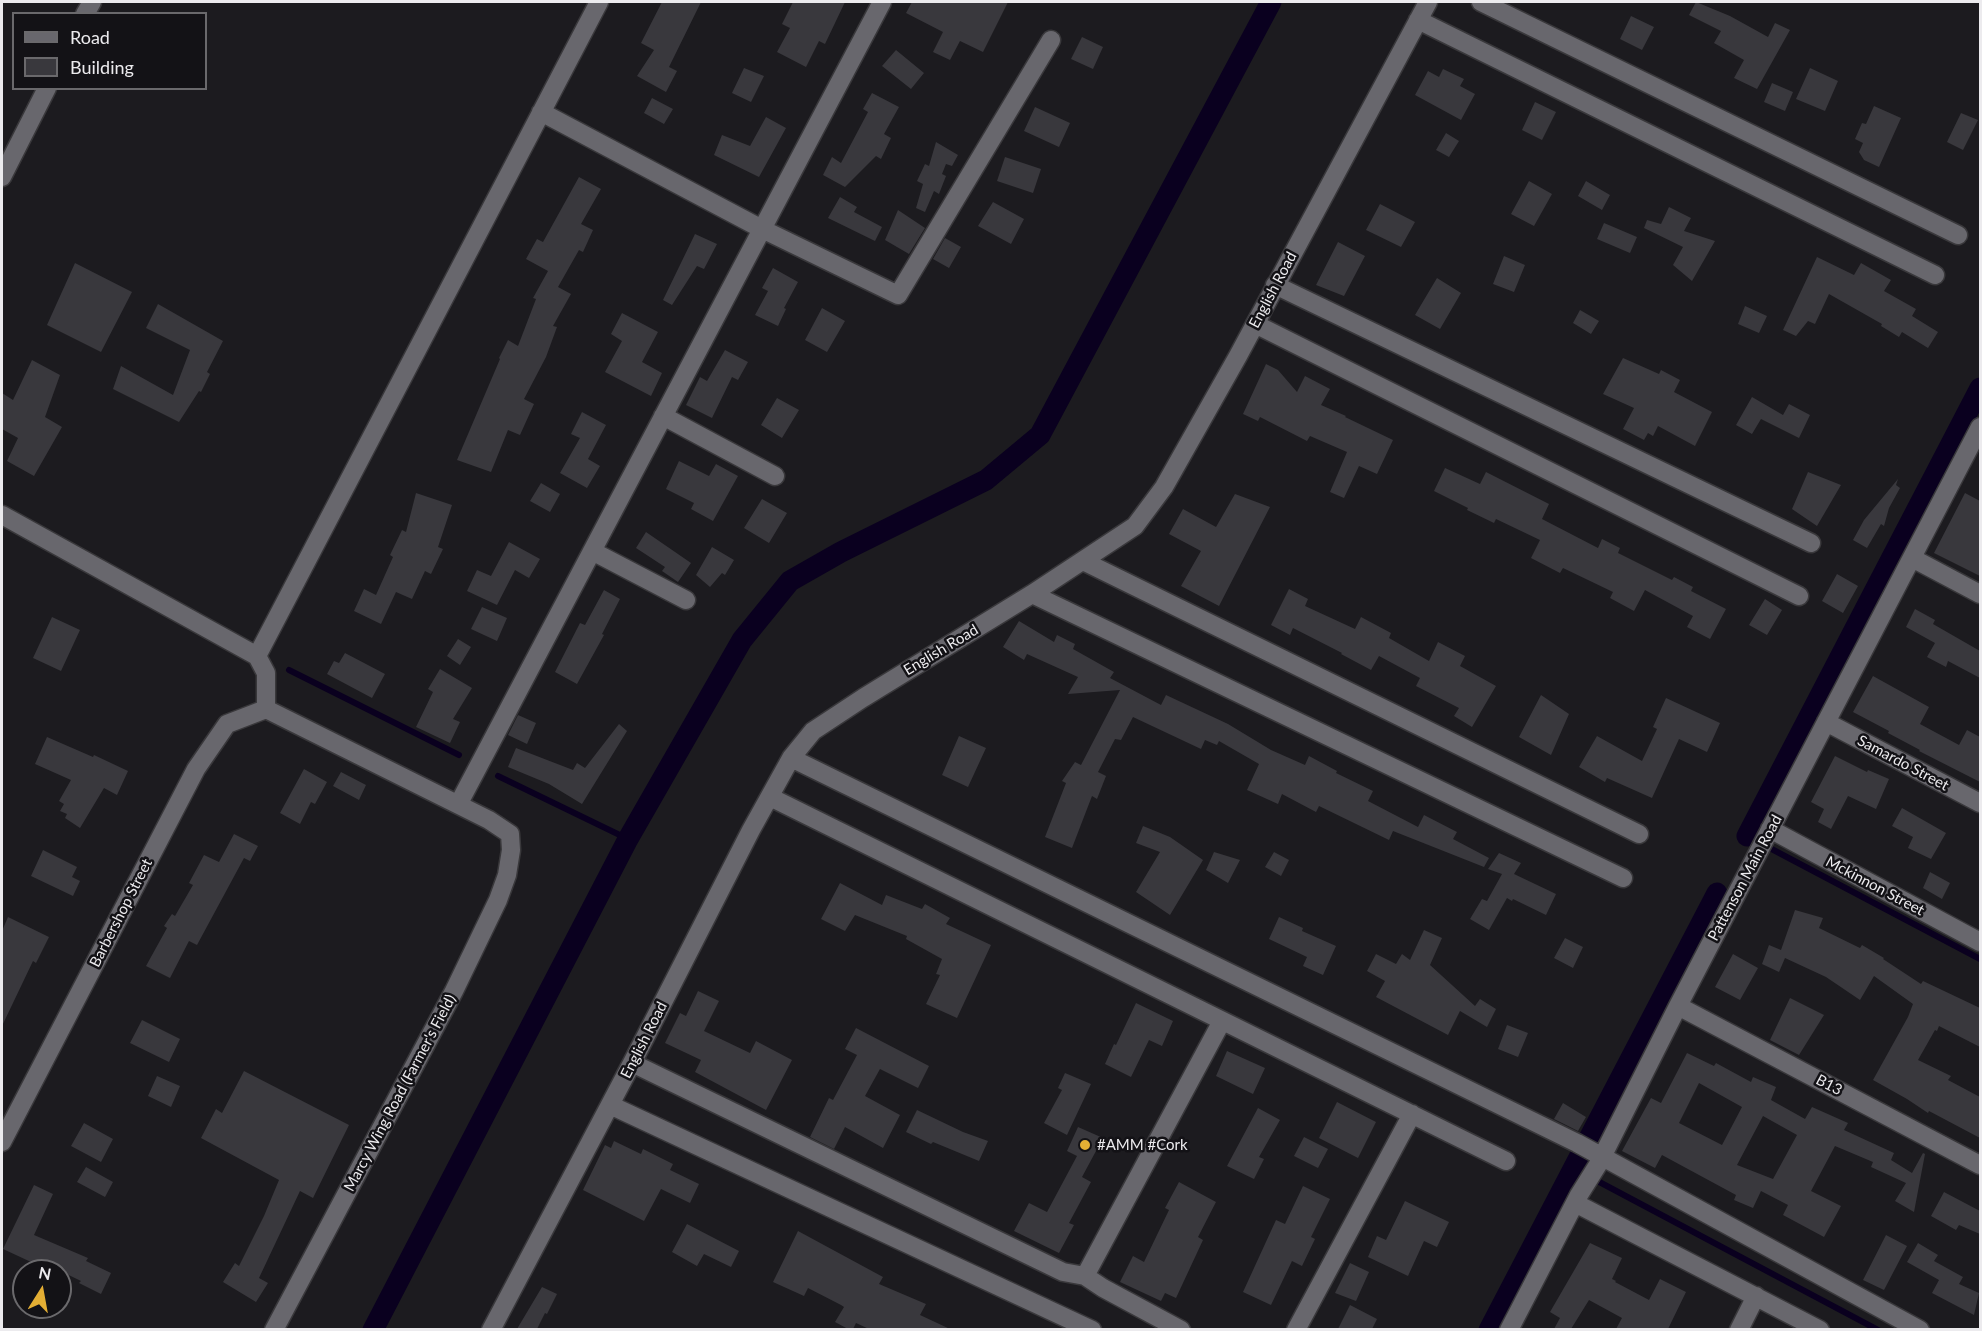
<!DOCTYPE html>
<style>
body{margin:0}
#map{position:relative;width:1982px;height:1331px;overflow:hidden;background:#1c1b1f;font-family:Lato,sans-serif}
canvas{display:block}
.frame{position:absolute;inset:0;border:3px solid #ecebee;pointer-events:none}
.legend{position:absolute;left:12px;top:12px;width:195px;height:78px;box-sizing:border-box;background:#131216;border:2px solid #6a696c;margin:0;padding:8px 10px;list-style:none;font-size:18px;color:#ecebee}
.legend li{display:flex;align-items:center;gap:12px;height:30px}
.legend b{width:30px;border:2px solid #6a696c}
.north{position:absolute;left:12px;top:1259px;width:60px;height:60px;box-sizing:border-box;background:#131216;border:2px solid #6a696c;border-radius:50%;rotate:11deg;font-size:16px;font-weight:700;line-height:24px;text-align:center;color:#ecebee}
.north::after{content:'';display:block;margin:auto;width:21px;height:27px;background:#e3ae34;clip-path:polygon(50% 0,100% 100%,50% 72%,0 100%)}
</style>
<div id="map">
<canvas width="1982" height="1331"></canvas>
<div class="frame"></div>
<ul class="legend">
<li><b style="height:8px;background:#68676d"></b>Road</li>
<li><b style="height:16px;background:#39383d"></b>Building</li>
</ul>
<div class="north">N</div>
</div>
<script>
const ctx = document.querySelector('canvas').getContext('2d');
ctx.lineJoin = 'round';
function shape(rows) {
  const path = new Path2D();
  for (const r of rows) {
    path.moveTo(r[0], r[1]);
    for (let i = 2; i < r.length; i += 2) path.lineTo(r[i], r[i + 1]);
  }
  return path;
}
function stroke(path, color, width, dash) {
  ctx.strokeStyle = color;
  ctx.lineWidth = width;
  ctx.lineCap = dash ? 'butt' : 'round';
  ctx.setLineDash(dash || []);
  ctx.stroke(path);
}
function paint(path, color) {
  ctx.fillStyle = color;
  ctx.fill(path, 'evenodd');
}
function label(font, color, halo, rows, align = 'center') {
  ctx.font = font + ' Lato,sans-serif';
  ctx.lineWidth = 5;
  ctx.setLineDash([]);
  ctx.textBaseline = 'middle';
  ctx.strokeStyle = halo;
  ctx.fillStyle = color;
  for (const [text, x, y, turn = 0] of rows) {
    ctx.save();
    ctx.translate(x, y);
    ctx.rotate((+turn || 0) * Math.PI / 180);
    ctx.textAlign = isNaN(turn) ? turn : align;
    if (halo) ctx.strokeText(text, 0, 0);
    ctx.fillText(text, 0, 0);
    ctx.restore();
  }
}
stroke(shape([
 [289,670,459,755],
 [498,776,628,839],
 [1747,836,1980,959],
 [1573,1168,1878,1330]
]), '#0a001f', 6);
stroke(shape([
 [1747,836,1980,388],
 [373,1330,628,839,742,640,790,581,841,552,986,480,1040,435,1271,2],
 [1489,1330,1717,893]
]), '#0a001f', 21);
paint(shape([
 [662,2,701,2,669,67,677,71,666,92,637,76,654,50,641,43],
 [793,2,845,2,825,44,819,41,806,67,777,52,790,28,782,24],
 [912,2,1008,2,983,52,960,41,950,60,933,52,943,32,906,13],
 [1696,2,1730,16,1768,37,1775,23,1790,30,1757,89,1734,78,1744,60,1714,43,1721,31,1689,15],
 [1631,16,1654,27,1642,50,1620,39],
 [1082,37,1103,47,1093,69,1071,59],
 [896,50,924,73,911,89,882,66],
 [744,68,764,76,751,102,732,93],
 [1810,68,1838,81,1825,111,1796,99],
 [1443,69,1464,79,1460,86,1475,94,1461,120,1415,95,1428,71,1439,77],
 [1772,83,1793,92,1785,111,1764,102],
 [872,93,899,107,884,134,891,138,881,159,876,156,845,187,823,175,832,157,841,163,868,112,863,109],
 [652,98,673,109,664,124,644,113],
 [1535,102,1556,112,1542,140,1522,130],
 [1874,106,1901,118,1879,167,1864,160,1859,152,1863,143,1855,139,1862,123,1866,124],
 [1035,107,1070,123,1059,147,1024,131],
 [1961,113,1978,120,1963,150,1947,142],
 [766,117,786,128,759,177,714,155,722,135,750,146],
 [1446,133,1459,141,1449,157,1436,150],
 [936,142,958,155,952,166,946,164,942,174,946,176,939,194,934,191,925,212,916,208,923,184,917,181,925,164,929,166],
 [1005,157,1041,169,1033,193,997,181],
 [579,177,601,189,581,224,593,230,583,252,579,250,558,287,571,294,553,326,557,327,546,357,524,399,534,404,520,435,508,430,491,472,457,460,500,359,499,358,508,340,518,346,536,299,533,298,548,271,526,259,537,239,543,242],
 [1529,181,1552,194,1534,226,1511,214],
 [1586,181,1610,195,1602,210,1578,196],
 [840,197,857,207,854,212,882,227,875,241,828,218],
 [993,202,1024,219,1011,244,978,226],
 [1380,204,1415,222,1401,247,1366,230],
 [1669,207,1691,218,1684,231,1715,241,1692,281,1673,265,1683,247,1644,228,1647,220,1661,224],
 [898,210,925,228,909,254,885,240],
 [1604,223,1637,237,1630,253,1597,239],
 [695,234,717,244,704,269,697,266,672,305,663,300],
 [945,238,961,247,949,268,933,259],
 [1338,242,1365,256,1344,296,1316,285],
 [1504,256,1525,265,1514,292,1493,284],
 [1817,257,1854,275,1861,263,1891,280,1884,291,1916,309,1912,316,1938,332,1928,348,1902,332,1899,337,1881,326,1882,324,1829,294,1815,324,1808,321,1796,336,1783,330],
 [75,263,132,292,101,352,47,325],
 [773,268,798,282,784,308,786,309,778,326,755,315,768,291,762,288],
 [1437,278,1461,293,1440,329,1415,315],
 [158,304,223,341,207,372,210,374,201,392,199,391,179,422,113,389,121,366,173,395,190,350,146,328],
 [1745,306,1767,316,1759,333,1738,324],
 [822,308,845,321,827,352,805,340],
 [1580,310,1599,321,1591,334,1573,323],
 [622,313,658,332,642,362,662,373,651,396,605,372,622,341,611,334],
 [725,350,748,362,738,380,732,377,712,418,686,405,700,377,707,381],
 [1623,358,1659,374,1661,370,1680,380,1674,392,1712,412,1695,446,1658,426,1653,436,1648,433,1644,440,1623,429,1634,408,1603,394],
 [32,360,60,375,45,417,62,427,34,476,7,461,18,438,2,429,2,393,13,400],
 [1266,364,1278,370,1297,392,1305,376,1330,389,1321,405,1346,416,1345,417,1393,440,1377,474,1359,466,1344,498,1330,492,1347,452,1310,436,1307,441,1260,417,1258,421,1243,414],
 [1752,397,1783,415,1789,404,1810,415,1799,438,1761,419,1752,434,1736,425],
 [777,398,799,410,782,438,761,425],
 [582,412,606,425,588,459,600,466,587,488,560,473,580,438,571,434],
 [679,461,709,476,716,464,738,476,713,521,691,509,694,503,666,489],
 [1445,468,1480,484,1486,472,1549,504,1542,519,1598,548,1602,539,1620,548,1618,553,1672,580,1674,577,1693,587,1691,591,1726,609,1710,639,1687,627,1693,616,1645,590,1634,611,1610,598,1613,592,1563,568,1560,573,1531,558,1540,540,1496,519,1494,523,1467,510,1468,508,1434,491],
 [1808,472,1841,485,1817,526,1792,509],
 [1898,479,1896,485,1900,488,1889,508,1884,526,1881,524,1867,548,1853,540,1864,520],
 [541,483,560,494,550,512,530,501],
 [416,493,452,505,438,547,443,549,431,574,425,571,412,599,396,592,381,624,354,611,364,589,376,595,393,557,390,555,402,530,406,532],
 [1965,493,1980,501,1980,576,1934,553],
 [1235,494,1270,507,1219,606,1181,586,1201,551,1169,534,1183,509,1216,527],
 [762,499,787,513,769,543,744,528],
 [646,532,691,563,678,582,662,571,665,567,636,548],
 [509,542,540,559,529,578,515,570,497,605,467,591,477,570,491,576],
 [712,547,734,560,725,575,722,573,710,587,696,575],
 [1837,574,1858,586,1843,613,1822,601],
 [1289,589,1308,599,1305,606,1355,629,1361,617,1391,633,1389,638,1429,661,1438,642,1465,656,1460,666,1496,686,1472,727,1454,716,1459,708,1416,686,1420,678,1379,656,1371,670,1341,654,1342,653,1293,628,1290,635,1271,625],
 [604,590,620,599,602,634,604,635,577,684,555,672,580,623,585,625],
 [1765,599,1782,610,1767,635,1749,625],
 [482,607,507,618,497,641,471,629],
 [1915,609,1935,620,1933,624,1980,651,1980,678,1948,661,1946,667,1927,657,1935,643,1906,627],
 [52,617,80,630,61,671,33,658],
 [1019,621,1054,642,1057,635,1075,644,1073,649,1114,672,1110,678,1161,705,1166,695,1228,724,1271,750,1305,765,1309,756,1337,771,1336,773,1373,791,1368,801,1418,827,1424,815,1457,832,1453,839,1489,858,1484,867,1393,831,1389,840,1319,806,1316,812,1282,794,1278,804,1247,790,1259,764,1219,741,1217,745,1205,740,1201,749,1133,717,1121,740,1115,739,1098,772,1106,776,1097,799,1092,796,1072,848,1045,837,1066,783,1062,781,1075,762,1081,765,1120,690,1068,694,1078,677,1027,654,1024,660,1003,647],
 [458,639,471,647,460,665,447,656],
 [345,653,385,674,372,698,327,674,334,661,339,663],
 [440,669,472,688,453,719,460,722,450,743,416,727,433,692,428,689],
 [1873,676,1929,707,1920,724,1959,745,1967,730,1980,737,1980,782,1919,751,1920,750,1888,733,1889,731,1853,712],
 [1541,695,1569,714,1551,755,1519,737],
 [1666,698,1720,723,1707,752,1679,739,1652,798,1607,778,1605,782,1579,767,1597,736,1642,761,1657,729,1653,727],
 [518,715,536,723,527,744,508,735],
 [619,724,627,731,582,804,549,784,508,767,516,748,573,770,577,763,585,768],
 [959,736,986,748,968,787,942,775],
 [47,737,93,757,94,755,128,771,117,795,104,788,80,828,65,818,67,814,60,811,64,804,59,801,71,780,35,764],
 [1835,756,1867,772,1868,770,1889,779,1876,809,1848,796,1831,829,1818,822,1824,809,1811,802],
 [304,769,327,782,315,804,311,802,300,824,280,813],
 [341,772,366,785,359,800,333,786],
 [1902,808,1946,833,1931,859,1908,848,1913,837,1892,826],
 [1143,826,1170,837,1203,860,1170,915,1136,892,1160,852,1136,843],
 [234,834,258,846,250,861,244,858,197,945,189,941,170,978,146,966,167,928,164,926,172,914,175,916,193,885,189,883,204,855,219,862],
 [43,850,77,867,72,877,80,881,73,896,31,876],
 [1214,852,1240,860,1228,883,1206,870],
 [1274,852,1289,860,1281,876,1265,867],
 [1499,853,1521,863,1514,874,1556,894,1546,915,1513,899,1512,901,1507,898,1489,930,1470,919,1482,899,1487,901,1502,874,1488,869],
 [1930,872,1950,883,1942,899,1923,888],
 [840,883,882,905,886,895,922,909,925,904,950,918,946,924,991,945,957,1018,926,1004,940,975,936,974,942,959,906,939,907,936,855,915,845,931,821,919],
 [1795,910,1823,918,1819,928,1860,948,1862,945,1884,958,1883,959,1921,984,1923,981,1980,1008,1980,1047,1939,1026,1937,1031,1935,1030,1918,1060,1951,1076,1948,1080,1980,1097,1980,1138,1929,1111,1928,1113,1907,1099,1873,1080,1908,1017,1913,1004,1874,976,1860,1000,1826,977,1785,958,1779,972,1762,964,1769,945,1781,950],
 [8,917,49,937,36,963,33,961,2,1026,2,931],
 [1279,917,1303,928,1302,931,1336,946,1323,975,1303,966,1307,957,1269,939],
 [1424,930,1442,938,1430,965,1475,1006,1480,999,1496,1009,1487,1027,1460,1011,1448,1035,1376,997,1385,981,1367,971,1376,954,1396,964,1402,954,1410,960],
 [1565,938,1583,947,1573,968,1554,958],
 [1733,954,1758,968,1740,1000,1715,987],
 [698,991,719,1001,704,1031,750,1053,756,1041,792,1060,766,1110,695,1072,701,1060,665,1043,680,1013,686,1016],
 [1790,998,1824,1015,1799,1055,1770,1040],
 [1136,1003,1173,1021,1162,1046,1149,1040,1131,1077,1105,1064,1114,1044,1116,1045],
 [142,1020,180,1039,169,1062,130,1043],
 [1507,1025,1528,1033,1518,1057,1498,1049],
 [856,1028,929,1066,918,1088,880,1069,865,1096,900,1115,883,1148,845,1127,834,1149,810,1137,829,1098,833,1100,857,1055,845,1049],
 [1227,1051,1265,1068,1253,1094,1216,1076],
 [1687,1053,1714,1066,1716,1063,1751,1082,1753,1077,1776,1087,1771,1100,1805,1119,1812,1107,1848,1123,1844,1130,1894,1153,1891,1160,1912,1173,1923,1153,1925,1154,1914,1212,1895,1201,1906,1183,1871,1167,1873,1162,1835,1146,1811,1191,1841,1206,1824,1237,1783,1215,1788,1205,1761,1191,1753,1208,1734,1200,1736,1195,1662,1155,1655,1168,1622,1151,1651,1098,1661,1103],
 [1699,1083,1742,1107,1722,1145,1679,1123],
 [1763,1116,1797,1135,1773,1179,1737,1165],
 [244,1071,349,1125,313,1198,300,1191,259,1278,268,1283,256,1302,223,1282,235,1263,239,1266,264,1216,279,1180,201,1138,216,1109,222,1113],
 [1065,1073,1091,1084,1067,1135,1044,1123,1062,1090,1058,1088],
 [157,1076,180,1086,171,1107,148,1096],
 [1337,1102,1376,1122,1358,1158,1319,1138],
 [1563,1103,1586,1117,1578,1131,1554,1119],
 [1258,1108,1280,1120,1259,1157,1264,1159,1254,1179,1227,1166],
 [917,1110,963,1132,988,1141,979,1161,933,1142,931,1144,906,1132],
 [84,1123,113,1139,101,1162,71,1146],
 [1078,1127,1103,1138,1082,1177,1091,1182,1069,1223,1074,1225,1059,1253,1014,1231,1029,1203,1047,1212,1077,1156,1067,1151],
 [1304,1137,1328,1149,1318,1168,1294,1156],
 [614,1141,641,1154,643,1149,673,1164,670,1170,699,1184,690,1203,661,1189,644,1221,583,1190,605,1145,611,1148],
 [86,1167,113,1182,105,1197,77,1182],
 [1179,1182,1216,1202,1198,1237,1203,1240,1176,1298,1165,1293,1161,1301,1120,1282,1133,1256,1144,1262,1169,1210,1165,1208],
 [34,1185,53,1194,34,1235,88,1258,86,1261,111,1273,101,1294,79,1283,81,1281,46,1264,44,1268,3,1249],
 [1303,1186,1330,1199,1311,1237,1315,1239,1302,1266,1292,1261,1271,1305,1243,1292,1276,1220,1285,1224],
 [1944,1192,1980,1211,1980,1234,1959,1225,1956,1230,1931,1216],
 [1405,1201,1449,1222,1437,1247,1424,1241,1408,1276,1368,1257,1377,1236,1386,1240],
 [687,1224,739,1251,731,1267,704,1254,697,1266,672,1252],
 [798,1231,883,1277,879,1284,926,1304,920,1315,950,1329,869,1329,856,1323,853,1329,848,1329,835,1322,844,1307,841,1305,808,1288,804,1296,773,1282],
 [1886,1235,1907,1246,1884,1290,1863,1280],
 [1590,1243,1622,1258,1612,1279,1616,1281,1615,1282,1649,1300,1660,1279,1686,1292,1668,1329,1616,1329,1622,1318,1589,1300,1571,1329,1554,1329,1560,1318,1550,1312],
 [1918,1243,1938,1255,1934,1261,1963,1277,1959,1284,1979,1293,1974,1315,1932,1293,1939,1280,1907,1262],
 [1350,1263,1369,1272,1356,1301,1335,1293],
 [542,1287,557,1294,547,1314,545,1313,537,1329,517,1329],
 [1350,1305,1377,1319,1372,1329,1338,1329]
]), '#39383d');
const minor = shape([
 [1481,2,1958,235],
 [85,14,92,2],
 [1418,20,1935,275],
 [541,112,762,229,898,295,1051,40],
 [2,177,47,88],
 [1275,285,1811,543],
 [1255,324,1799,596],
 [663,416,775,476],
 [2,515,257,656,266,673,266,709],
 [592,551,686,600],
 [1912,558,1980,594],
 [1083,561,1639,834],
 [1032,594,1623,878],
 [257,656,599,2],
 [266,709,489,820,510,834,511,850,507,875,498,900,454,991,274,1330],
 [1826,722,1980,803],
 [791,758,1577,1143,1920,1330],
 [770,797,1506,1161],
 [459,803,882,2],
 [1770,829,1980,942],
 [1678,1006,1980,1165],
 [632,1063,1063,1272,1085,1276,1103,1288,1181,1330],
 [610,1105,1092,1330],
 [2,1142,196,769,227,724,266,709],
 [1575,1203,1820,1330],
 [1085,1276,1222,1021],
 [491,1330,632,1063,751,830,791,758,813,731,863,698,1032,594,1135,526,1164,487,1238,356,1428,2],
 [1296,1330,1412,1114],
 [1509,1330,1579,1195,1599,1163,1678,1006,1980,427],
 [1739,1330,1756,1296]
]);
stroke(minor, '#39383b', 21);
stroke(minor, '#68676d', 18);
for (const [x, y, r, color] of [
 [1085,1145,6,"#e3ae34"]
]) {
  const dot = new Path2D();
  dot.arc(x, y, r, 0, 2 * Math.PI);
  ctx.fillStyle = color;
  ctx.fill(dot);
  stroke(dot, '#131216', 2);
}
label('15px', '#ecebee', '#131216', [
 ["English Road",1273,290,-62],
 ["English Road",941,650,-31],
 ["Samardo Street",1903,763,28],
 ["Pattenson Main Road",1745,878,-62],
 ["Mckinnon Street",1875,886,28],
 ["Barbershop Street",121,913,-63],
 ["English Road",644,1040,-63],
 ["B13",1829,1085,28],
 ["Marcy Wing Road (Farmer's Field)",400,1093,-62]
]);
label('15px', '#ecebee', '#131216', [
 ["#AMM #Cork",1097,1145]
], 'left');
</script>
